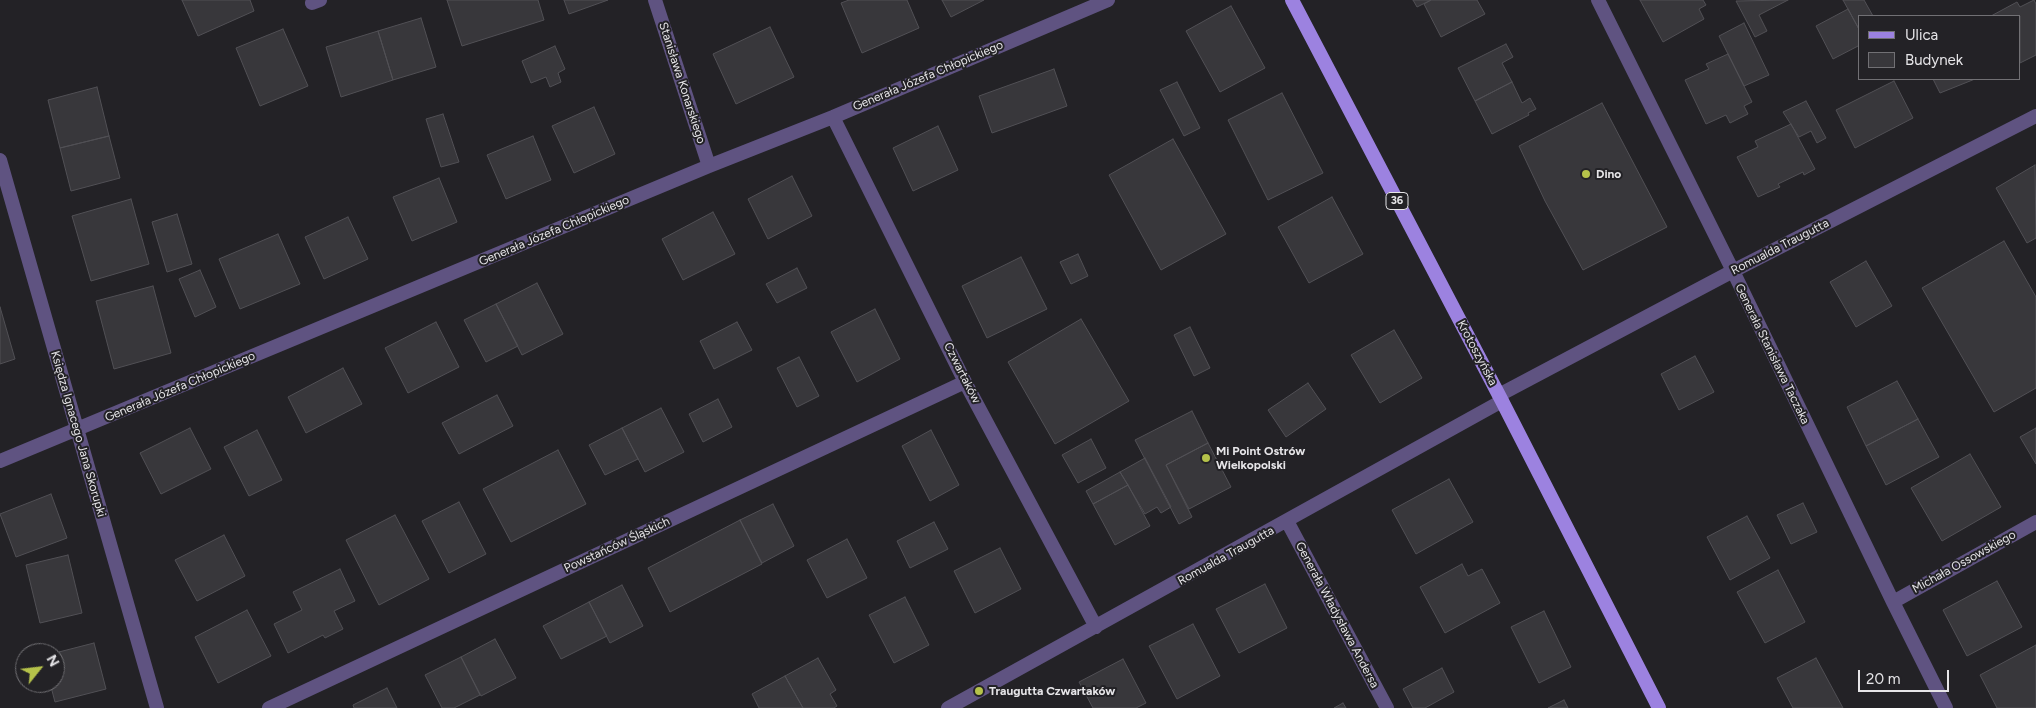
<!DOCTYPE html>
<meta charset="utf-8">
<style>
body{margin:0}
#map{position:relative;width:2036px;height:708px;overflow:hidden;background:#232226;font-family:Figtree,sans-serif}
canvas{display:block}
.legend{position:absolute;left:1858px;top:15px;width:162px;height:65px;box-sizing:border-box;background:#232226;border:1px solid #717074;margin:0;padding:6px 9px;list-style:none;font-size:15px;color:#e6e5e8}
.legend li{display:flex;align-items:center;gap:10px;height:25px}
.legend b{width:25px;border:1px solid #717074}
.north{position:absolute;left:15px;top:643px;width:50px;height:50px;box-sizing:border-box;background:#232226;border:1px solid #717074;border-radius:50%;rotate:61deg;font-size:14px;font-weight:700;line-height:20px;text-align:center;color:#e6e5e8}
.north::after{content:'';display:block;margin:auto;width:18px;height:22px;background:#b5c24a;clip-path:polygon(50% 0,100% 100%,50% 72%,0 100%)}
.scale{position:absolute;left:1858px;top:670px;width:91px;height:22px;box-sizing:border-box;border:2px solid #e6e5e8;border-top:0;padding-left:6px;font-size:15px;line-height:18px;white-space:nowrap;color:#e6e5e8;-webkit-text-stroke:4px #232226;paint-order:stroke}
</style>
<div id="map">
<canvas width="2036" height="708"></canvas>
<ul class="legend">
<li><b style="height:6px;background:#9c82e0"></b>Ulica</li>
<li><b style="height:14px;background:#38373b"></b>Budynek</li>
</ul>
<div class="north">N</div>
<div class="scale">20 m</div>
</div>
<script>
const ctx = document.querySelector('canvas').getContext('2d');
ctx.lineJoin = 'round';
function paint(path, color) {
  ctx.fillStyle = color;
  ctx.fill(path, 'evenodd');
}
function shape(rows) {
  const path = new Path2D();
  for (const r of rows) {
    path.moveTo(r[0], r[1]);
    for (let i = 2; i < r.length; i += 2) path.lineTo(r[i], r[i + 1]);
  }
  return path;
}
function stroke(path, color, width, dash) {
  ctx.strokeStyle = color;
  ctx.lineWidth = width;
  ctx.lineCap = dash ? 'butt' : 'round';
  ctx.setLineDash(dash || []);
  ctx.stroke(path);
}
function label(font, color, halo, rows, align = 'center') {
  ctx.font = font + ' Figtree,sans-serif';
  ctx.lineWidth = 4;
  ctx.setLineDash([]);
  ctx.textBaseline = 'middle';
  ctx.strokeStyle = halo;
  ctx.fillStyle = color;
  for (const [text, x, y, turn = 0] of rows) {
    ctx.save();
    ctx.translate(x, y);
    ctx.rotate((+turn || 0) * Math.PI / 180);
    ctx.textAlign = isNaN(turn) ? turn : align;
    if (halo) ctx.strokeText(text, 0, 0);
    ctx.fillText(text, 0, 0);
    ctx.restore();
  }
}
const building = shape([
 [182,0,250,0,254,11,198,36,182,0],
 [447,0,538,0,544,20,462,46,447,0],
 [564,0,608,0,569,14,564,0],
 [849,0,907,0,919,28,862,53,841,3,849,0],
 [942,0,984,0,951,17,942,0],
 [1413,0,1431,0,1417,7,1413,0],
 [1431,0,1477,0,1485,14,1441,37,1424,4,1431,0],
 [1640,0,1703,0,1706,5,1699,9,1704,19,1663,42,1640,0],
 [1788,0,1759,15,1767,31,1755,37,1736,1,1788,0],
 [1843,0,1864,0,1873,16,1860,16,1860,31,1843,0],
 [2034,0,2036,4,2036,55,2020,63,2020,16,1991,16,2017,2,2020,7,2034,0],
 [1231,6,1265,68,1220,92,1186,31,1231,6],
 [1848,9,1860,31,1860,45,1833,59,1816,26,1848,9],
 [421,18,436,67,393,80,378,31,421,18],
 [1744,23,1769,75,1744,86,1719,36,1744,23],
 [770,27,794,77,736,104,713,54,770,27],
 [283,29,308,86,260,106,236,48,283,29],
 [378,31,393,80,341,97,326,47,378,31],
 [1506,44,1513,57,1502,63,1512,82,1475,101,1458,68,1506,44],
 [555,46,565,69,558,73,561,82,550,87,546,77,531,83,522,61,555,46],
 [1728,54,1752,102,1744,106,1748,114,1730,123,1726,115,1706,124,1685,80,1709,69,1706,64,1728,54],
 [1054,69,1067,106,992,133,979,96,1054,69],
 [1933,79,1975,79,1940,93,1933,79],
 [1894,81,1913,118,1855,148,1836,110,1894,81],
 [1177,82,1200,128,1184,136,1160,90,1177,82],
 [1512,82,1522,103,1530,98,1536,109,1528,113,1529,115,1492,134,1475,101,1512,82],
 [97,87,109,136,60,148,48,100,97,87],
 [1282,93,1323,173,1268,200,1228,120,1282,93],
 [1806,101,1826,138,1817,143,1811,131,1799,137,1783,112,1806,101],
 [1602,103,1667,227,1583,270,1545,201,1519,146,1602,103],
 [594,107,615,154,574,173,552,126,594,107],
 [443,114,459,162,441,167,426,119,443,114],
 [1791,124,1815,169,1804,175,1803,172,1778,184,1780,187,1758,197,1737,157,1758,147,1755,141,1791,124],
 [938,126,958,170,913,191,893,148,938,126],
 [109,136,120,178,71,191,60,148,109,136],
 [533,136,551,180,506,199,487,155,533,136],
 [1173,139,1226,234,1161,270,1109,175,1173,139],
 [2035,165,2036,238,2027,243,1996,188,2035,165],
 [792,176,812,216,768,239,748,199,792,176],
 [439,178,457,222,412,241,393,197,439,178],
 [1332,197,1363,254,1309,283,1278,227,1332,197],
 [131,199,149,264,91,281,72,216,131,199],
 [713,212,735,254,683,280,662,239,713,212],
 [177,214,192,264,167,272,152,222,177,214],
 [348,217,368,259,324,279,305,237,348,217],
 [278,234,300,284,240,309,219,259,278,234],
 [2004,241,2036,297,2036,388,1994,412,1922,288,2004,241],
 [1078,254,1088,276,1071,284,1060,262,1078,254],
 [1021,257,1047,309,987,338,962,286,1021,257],
 [1866,261,1892,306,1856,327,1830,282,1866,261],
 [797,268,807,288,777,303,766,284,797,268],
 [200,270,216,307,195,317,179,279,200,270],
 [537,283,563,334,522,355,496,304,537,283],
 [153,286,171,353,114,369,96,301,153,286],
 [496,304,518,346,486,362,464,320,496,304],
 [0,307,15,359,0,364,0,307],
 [875,309,900,359,857,382,831,332,875,309],
 [1081,319,1129,401,1055,444,1008,362,1081,319],
 [436,322,459,367,408,393,385,348,436,322],
 [737,322,752,350,714,369,700,341,737,322],
 [1190,327,1210,368,1194,376,1174,335,1190,327],
 [1394,330,1422,378,1380,403,1351,355,1394,330],
 [1695,356,1714,392,1679,410,1661,374,1695,356],
 [799,357,819,396,797,407,777,368,799,357],
 [343,368,362,404,306,433,288,397,343,368],
 [1897,381,1918,419,1866,446,1847,407,1897,381],
 [1308,383,1326,409,1286,437,1268,410,1308,383],
 [497,395,513,426,459,454,442,423,497,395],
 [718,399,732,427,703,442,689,414,718,399],
 [661,408,684,452,645,472,622,428,661,408],
 [1192,411,1208,443,1166,465,1192,517,1179,524,1135,440,1192,411],
 [1918,419,1939,457,1886,485,1866,446,1918,419],
 [190,428,211,469,161,494,140,453,190,428],
 [622,428,638,459,605,475,589,445,622,428],
 [2036,428,2036,464,2020,437,2036,428],
 [257,430,282,480,249,496,224,447,257,430],
 [931,430,959,485,930,501,902,446,931,430],
 [1091,439,1106,468,1078,483,1062,455,1091,439],
 [1208,443,1231,487,1189,509,1166,465,1208,443],
 [558,450,586,504,511,542,483,489,558,450],
 [1970,454,2001,507,1942,541,1911,488,1970,454],
 [1145,458,1171,507,1161,513,1157,507,1145,514,1120,472,1145,458],
 [1120,472,1128,485,1093,504,1086,491,1120,472],
 [1449,479,1473,522,1416,554,1392,510,1449,479],
 [1128,485,1150,526,1115,545,1093,504,1128,485],
 [51,494,67,538,16,557,0,514,51,494],
 [459,502,486,554,449,573,422,521,459,502],
 [1803,503,1817,532,1791,544,1777,515,1803,503],
 [773,504,794,546,762,563,740,520,773,504],
 [395,515,429,579,379,605,346,540,395,515],
 [1747,516,1770,558,1730,580,1707,537,1747,516],
 [740,520,762,564,670,612,648,568,740,520],
 [934,522,948,549,910,568,897,541,934,522],
 [224,535,245,576,197,601,175,560,224,535],
 [847,539,867,578,827,598,807,560,847,539],
 [1000,548,1021,589,975,613,954,571,1000,548],
 [68,555,82,613,40,623,26,565,68,555],
 [1462,564,1468,576,1482,569,1500,603,1445,633,1420,587,1462,564],
 [340,569,355,601,334,611,343,629,325,638,323,635,288,653,274,624,302,610,293,592,340,569],
 [1778,570,1805,622,1765,643,1737,592,1778,570],
 [1997,581,2022,627,1967,656,1943,610,1997,581],
 [1265,584,1287,628,1239,653,1216,609,1265,584],
 [622,585,643,626,610,643,589,602,622,585],
 [905,597,929,645,894,663,869,615,905,597],
 [589,602,607,636,561,659,543,626,589,602],
 [247,610,271,656,218,683,195,637,247,610],
 [1544,611,1571,667,1539,683,1511,627,1544,611],
 [1193,624,1220,676,1177,699,1149,646,1193,624],
 [495,639,516,678,481,696,461,657,495,639],
 [94,643,106,689,55,702,50,683,55,683,55,653,94,643],
 [2036,645,2036,708,1997,708,1980,675,2036,645],
 [461,657,480,695,454,708,442,708,425,675,461,657],
 [818,658,836,690,830,694,837,706,834,708,803,708,785,676,818,658],
 [1816,658,1843,708,1793,708,1777,678,1816,658],
 [1123,659,1146,703,1136,708,1093,708,1079,682,1123,659],
 [1442,668,1454,692,1425,708,1413,708,1403,689,1442,668],
 [785,676,803,708,759,708,752,694,785,676],
 [387,688,397,708,354,708,353,705,387,688],
 [1564,700,1568,708,1548,708,1564,700],
 [1343,703,1346,708,1334,708,1343,703]
]);
paint(building, '#38373b');
stroke(building, '#515055', 1);
stroke(shape([
 [655,0,709,166],
 [1598,0,1733,271,1893,602,1946,708],
 [312,3,320,0],
 [833,117,965,382,1096,627],
 [0,160,157,708],
 [1499,395,1733,271,2036,116],
 [0,461,709,166,833,117,1108,0],
 [1287,521,1387,708],
 [1893,602,2036,522],
 [269,708,965,382],
 [948,708,1502,401]
]), '#5f5381', 14);
stroke(shape([
 [1292,0,1502,401,1659,708]
]), '#9c82e0', 14);
for (const [x, y, r, color] of [
 [1586,174,5,"#b5c24a"],
 [1206,458,5,"#b5c24a"],
 [979,691,5,"#b5c24a"]
]) {
  const dot = new Path2D();
  dot.arc(x, y, r, 0, 2 * Math.PI);
  ctx.fillStyle = color;
  ctx.fill(dot);
  stroke(dot, '#232226', 2);
}
for (const [x, y, w] of [
 [1397,201,22]
]) {
  const box = new Path2D();
  box.roundRect(x - w / 2, y - 8.5, w, 17, 4);
  ctx.fillStyle = '#232226';
  ctx.fill(box);
  stroke(box, '#e6e5e8', 1);
}
label('bold 11px', '#e6e5e8', null, [
 ["36",1397,201]
]);
label('12px', '#e6e5e8', '#232226', [
 ["Generała Józefa Chłopickiego",928,76,-23],
 ["Stanisława Konarskiego",682,83,72],
 ["Generała Józefa Chłopickiego",554,231,-23],
 ["Romualda Traugutta",1780,247,-27],
 ["Krotoszyńska",1477,353,62],
 ["Generała Stanisława Taczaka",1772,354,64],
 ["Czwartaków",962,373,63],
 ["Generała Józefa Chłopickiego",180,387,-23],
 ["Księdza Ignacego Jana Skorupki",78,434,74],
 ["Powstańców Śląskich",617,545,-25],
 ["Romualda Traugutta",1226,556,-29],
 ["Michała Ossowskiego",1964,562,-29],
 ["Generała Władysława Andersa",1337,615,62]
]);
label('bold 12px', '#e6e5e8', '#232226', [
 ["Dino",1596,174],
 ["Mi Point Ostrów",1216,451],
 ["Wielkopolski",1216,465],
 ["Traugutta Czwartaków",989,691]
], 'left');
</script>
